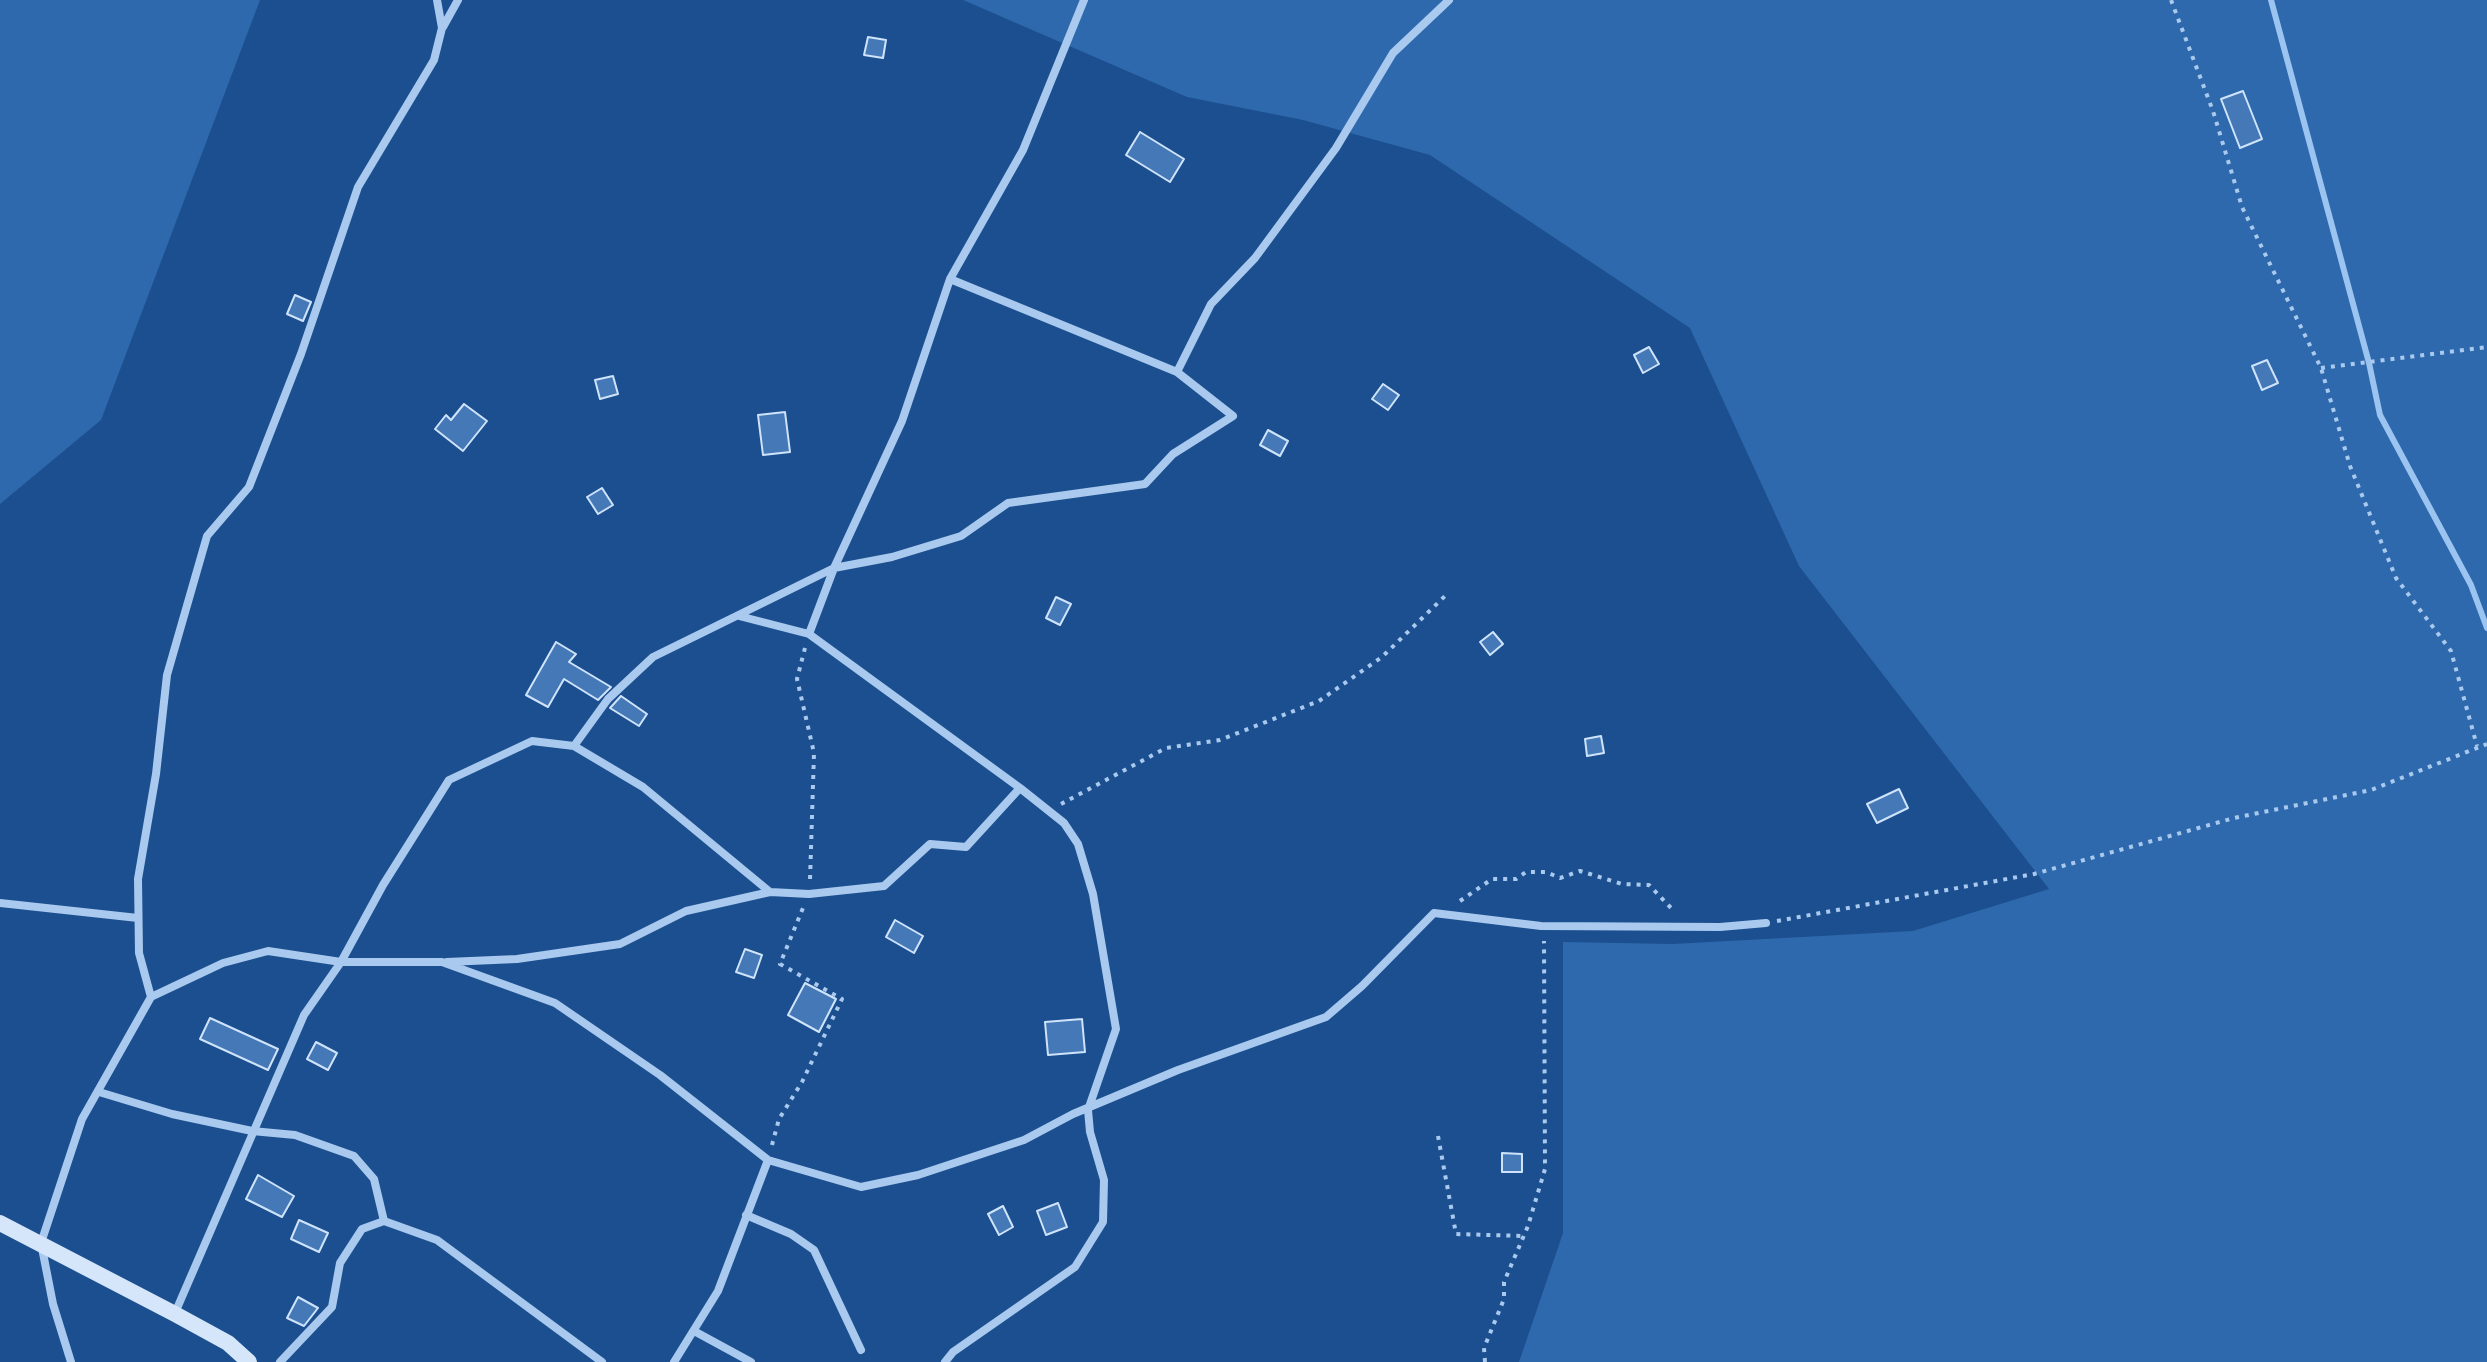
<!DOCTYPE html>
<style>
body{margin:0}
canvas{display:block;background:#1b4f8f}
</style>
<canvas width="2487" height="1362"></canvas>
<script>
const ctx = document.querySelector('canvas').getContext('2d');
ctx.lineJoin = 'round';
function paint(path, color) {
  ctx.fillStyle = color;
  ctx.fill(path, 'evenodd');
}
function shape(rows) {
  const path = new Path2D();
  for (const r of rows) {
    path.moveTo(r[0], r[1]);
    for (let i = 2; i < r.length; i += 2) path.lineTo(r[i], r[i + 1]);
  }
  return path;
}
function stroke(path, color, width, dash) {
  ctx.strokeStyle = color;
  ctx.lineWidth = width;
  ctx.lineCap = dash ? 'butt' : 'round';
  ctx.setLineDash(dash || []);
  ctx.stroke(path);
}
paint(shape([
 [0,0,260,0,101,420,0,504],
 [963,0,2487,0,2487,1362,1519,1362,1563,1233,1563,942,1673,944,1913,931,2049,889,1799,566,1690,328,1430,155,1303,120,1187,97]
]), '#2e69ad');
stroke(shape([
 [2271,0,2369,363,2380,415,2471,585,2487,628]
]), '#9cc4f0', 6);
const building = shape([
 [868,37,886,40,883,58,864,55,868,37],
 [2243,91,2262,139,2240,148,2221,99,2243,91],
 [1140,132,1184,159,1170,182,1126,155,1140,132],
 [295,295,311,302,303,321,287,314,295,295],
 [1649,347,1659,364,1643,373,1634,355,1649,347],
 [2267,360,2278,383,2262,390,2252,366,2267,360],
 [613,376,618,394,600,399,595,380,613,376],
 [1383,384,1399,395,1388,410,1372,399,1383,384],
 [464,404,487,421,463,451,435,429,446,415,451,420,464,404],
 [785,412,790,452,763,455,758,415,785,412],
 [1268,430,1288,441,1280,456,1260,445,1268,430],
 [602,488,613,505,598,514,587,497,602,488],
 [1056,597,1071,604,1060,625,1046,618,1056,597],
 [1493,632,1503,644,1490,655,1480,642,1493,632],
 [556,642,576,654,569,662,611,687,598,700,564,679,548,707,526,695,556,642],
 [621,696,647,714,639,726,610,708,621,696],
 [1601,736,1604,753,1587,756,1585,739,1601,736],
 [1899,789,1908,808,1877,823,1867,804,1899,789],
 [895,920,923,936,914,953,886,937,895,920],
 [745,949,762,955,754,978,736,972,745,949],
 [805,983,836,999,819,1032,788,1015,805,983],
 [210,1018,278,1049,268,1070,200,1039,210,1018],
 [1082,1019,1085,1052,1048,1055,1045,1022,1082,1019],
 [316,1042,337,1053,328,1070,307,1059,316,1042],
 [1502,1153,1522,1154,1522,1172,1502,1172,1502,1153],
 [258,1175,294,1196,282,1217,246,1199,258,1175],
 [1058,1203,1067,1227,1046,1235,1037,1211,1058,1203],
 [1003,1206,1013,1227,999,1235,988,1214,1003,1206],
 [299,1220,328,1233,319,1252,291,1239,299,1220],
 [298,1297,318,1308,304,1326,287,1318,298,1297]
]);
paint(building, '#4478b7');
stroke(building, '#cfe3fa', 2);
stroke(shape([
 [2171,0,2213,111,2242,207,2321,368,2350,466,2396,578,2451,651,2477,746],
 [2321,368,2487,347],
 [805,648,797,679,814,753,810,880],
 [1061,804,1166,748,1220,740,1319,701,1382,657,1445,596],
 [1460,901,1492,879,1516,879,1526,872,1546,872,1560,878,1580,871,1622,884,1649,885,1674,911],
 [1777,921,2034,874,2234,818,2371,790,2487,744],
 [1438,1136,1456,1234,1524,1236],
 [772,1145,779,1119,802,1082,842,999,780,964,803,908],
 [1485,1362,1484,1348,1504,1299,1504,1282,1528,1226,1545,1169,1544,941]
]), '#a9c9ee', 4, [4, 6]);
stroke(shape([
 [443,27,458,0],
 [1177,372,1211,304,1255,258,1336,148,1393,53,1449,0],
 [739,616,809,634,1020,788,1064,823,1078,844,1093,894,1116,1029,1088,1110,1090,1132,1104,1180,1103,1222,1075,1267,953,1352,945,1362],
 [809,634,834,568,902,421,950,279,1023,150,1084,0],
 [574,746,643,787,770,892],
 [0,903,138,918],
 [447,962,517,959,620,944,686,911,770,892,809,894,884,886,930,844,966,847,1020,788],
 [151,997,139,953,138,879,156,774,167,675,207,536,249,487,301,354,358,187,434,60,442,28,437,0],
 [99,1092,172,1114,252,1131,295,1135,354,1156,374,1179,384,1221],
 [746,1215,791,1234,814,1250,861,1350],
 [175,1313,304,1015,341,962,383,885,449,780,532,741,574,746,608,699,653,657,834,568,892,557,961,536,1008,503,1145,484,1173,454,1233,416,1177,372,950,279],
 [694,1331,751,1362],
 [71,1362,53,1304,41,1243,82,1119,151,997,223,963,268,951,341,962,442,962,555,1003,660,1075,768,1160,861,1187,918,1175,1024,1140,1073,1114,1178,1070,1326,1017,1362,986,1434,913,1541,926,1720,927,1766,923],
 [280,1362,332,1307,340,1263,362,1229,384,1221,437,1240,602,1362],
 [674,1362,718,1291,768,1160]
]), '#a9c9ee', 8);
stroke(shape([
 [0,1223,175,1314,228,1343,249,1362]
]), '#d6e6fa', 16);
</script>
